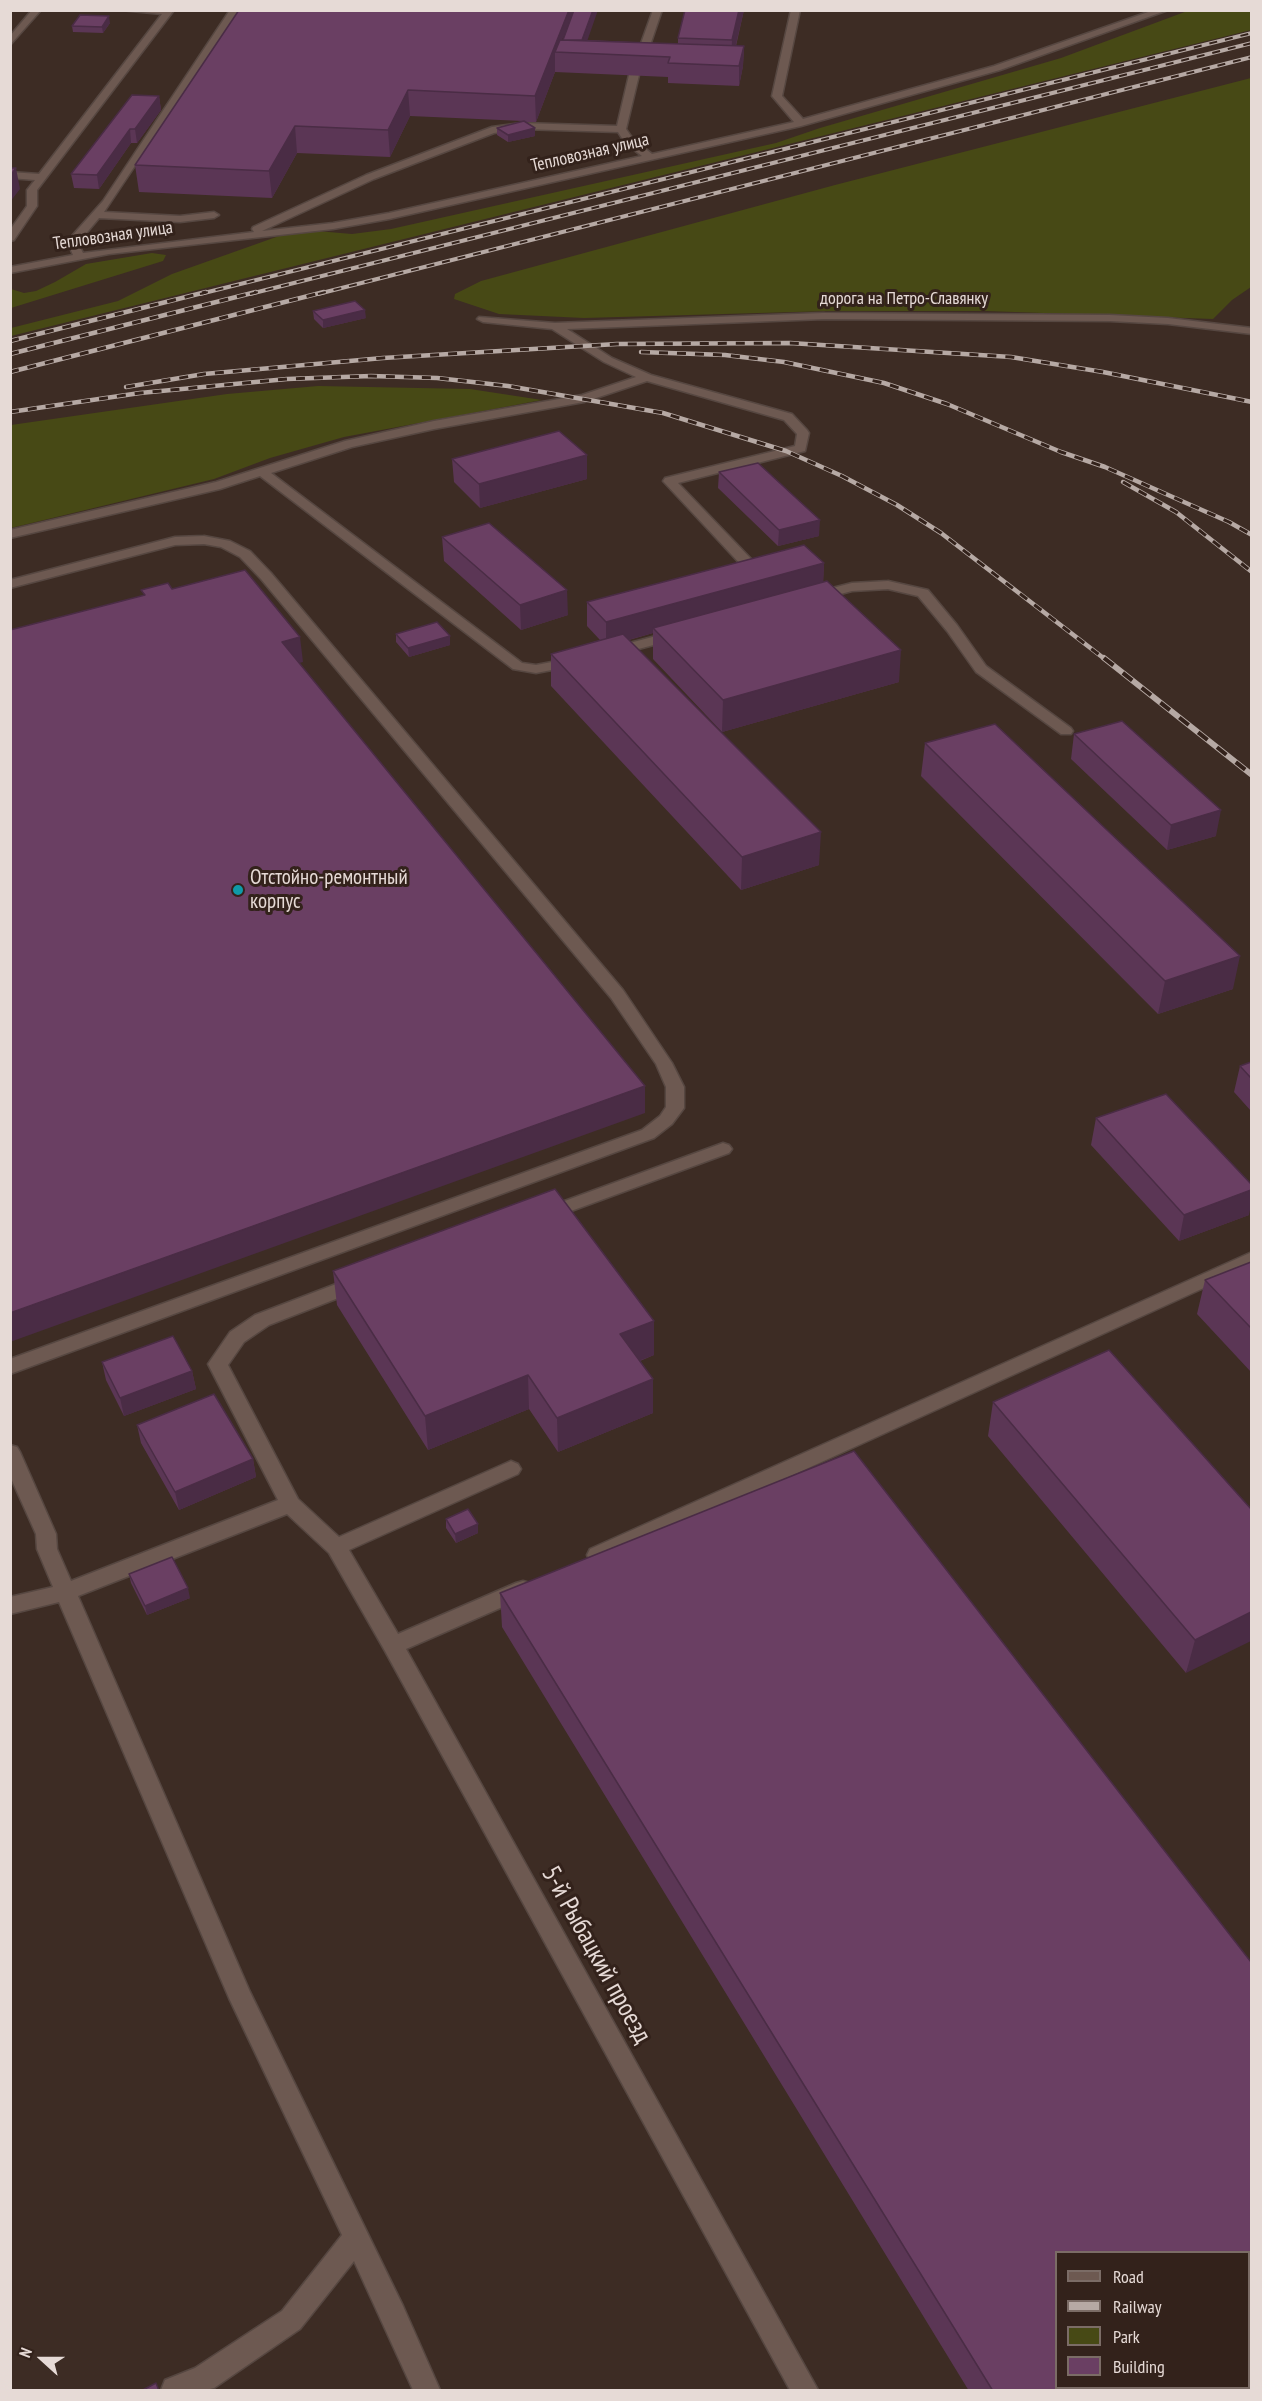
<!DOCTYPE html>
<meta charset="utf-8">
<style>
body{margin:0}
#map{position:relative;width:1262px;height:2401px;overflow:hidden;background:#3d2c24;font-family:"PT Sans Narrow",sans-serif}
canvas{display:block}
.frame{position:absolute;inset:0;border:12px solid #e6dad6;pointer-events:none}
.legend{position:absolute;left:1055px;top:2251px;width:195px;height:138px;box-sizing:border-box;background:#33221b;border:2px solid #7b6c66;margin:0;padding:8px 10px;list-style:none;font-size:18px;color:#e6dad6}
.legend li{display:flex;align-items:center;gap:12px;height:30px}
.legend b{width:30px;border:2px solid #7b6c66}
.north{position:absolute;left:12px;top:2329px;width:60px;height:60px;-webkit-text-stroke:4px #33221b;paint-order:stroke;rotate:291deg;font-size:16px;font-weight:700;line-height:24px;text-align:center;color:#e6dad6}
.north::after{content:'';display:block;margin:auto;width:21px;height:27px;background:#e6dad6;clip-path:polygon(50% 0,100% 100%,50% 72%,0 100%)}
</style>
<div id="map">
<canvas width="1262" height="2401"></canvas>
<div class="frame"></div>
<ul class="legend">
<li><b style="height:8px;background:#6d5951"></b>Road</li>
<li><b style="height:8px;background:#b6a9a4"></b>Railway</li>
<li><b style="height:16px;background:#474915"></b>Park</li>
<li><b style="height:16px;background:#6a3f63"></b>Building</li>
</ul>
<div class="north">N</div>
</div>
<script>
const ctx = document.querySelector('canvas').getContext('2d');
ctx.lineJoin = 'round';
function paint(path, color) {
  ctx.fillStyle = color;
  ctx.fill(path, 'evenodd');
}
function shape(rows) {
  const path = new Path2D();
  for (const r of rows) {
    path.moveTo(r[0], r[1]);
    for (let i = 2; i < r.length; i += 2) path.lineTo(r[i], r[i + 1]);
  }
  return path;
}
function stroke(path, color, width, dash) {
  ctx.strokeStyle = color;
  ctx.lineWidth = width;
  ctx.lineCap = dash ? 'butt' : 'round';
  ctx.setLineDash(dash || []);
  ctx.stroke(path);
}
function label(font, color, halo, rows, align = 'center') {
  ctx.font = font + ' "PT Sans Narrow",sans-serif';
  ctx.lineWidth = 6;
  ctx.setLineDash([]);
  ctx.textBaseline = 'middle';
  ctx.strokeStyle = halo;
  ctx.fillStyle = color;
  for (const [text, x, y, turn = 0] of rows) {
    ctx.save();
    ctx.translate(x, y);
    ctx.rotate((+turn || 0) * Math.PI / 180);
    ctx.textAlign = isNaN(turn) ? turn : align;
    if (halo) ctx.strokeText(text, 0, 0);
    ctx.fillText(text, 0, 0);
    ctx.restore();
  }
}
paint(shape([
 [1190,10,1251,11,1251,30,11,336,11,328,118,301,172,274,279,236,317,231,352,234,391,229,776,143,820,128,1061,58],
 [1251,78,1251,287,1232,300,1213,319,986,311,829,311,584,318,499,314,454,299,455,294,481,281,835,185],
 [152,253,166,255,163,261,11,308,11,289,24,293,36,291,55,282,86,264],
 [318,386,470,389,542,400,344,437,270,458,214,479,11,528,11,425,227,394]
]), '#474915');
const minor = shape([
 [32,10,41,10,10,45,10,36,32,10],
 [121,10,174,10,37,190,37,206,14,240,10,241,10,230,27,206,27,190,35,180,10,178,10,172,39,174,162,14,121,10],
 [230,10,239,10,104,212,180,216,214,212,219,215,214,218,180,222,99,218,78,243,83,253,254,232,252,229,253,227,366,175,492,127,522,123,617,126,629,75,634,72,639,75,626,129,633,139,652,154,794,122,772,96,791,10,800,10,782,96,803,119,994,66,1154,10,1168,10,1000,70,801,126,389,219,333,229,109,254,10,273,10,267,73,255,68,243,71,237,103,201,230,10],
 [522,129,618,132,625,143,642,156,389,213,333,223,262,231,374,179,494,133,522,129],
 [653,10,662,10,644,63,636,65,634,63,653,10],
 [824,313,1110,315,1168,318,1252,328,1252,334,1168,324,1110,321,824,319,567,329,612,358,651,375,792,414,807,430,809,433,805,451,678,483,754,562,756,565,754,568,749,569,744,568,663,481,665,478,795,446,797,434,784,420,647,381,584,402,434,429,352,447,271,473,522,663,536,665,573,658,580,662,578,665,536,673,513,669,260,476,220,489,10,538,10,530,216,482,345,441,434,421,582,395,636,377,604,362,552,329,483,322,477,319,479,317,555,323,824,313],
 [204,536,230,541,250,551,271,573,623,990,672,1063,684,1087,684,1108,672,1124,654,1138,10,1374,10,1359,642,1130,660,1116,666,1107,666,1087,656,1064,611,998,261,579,240,557,221,547,204,544,175,545,10,588,10,580,175,537,204,536],
 [888,581,928,590,957,625,986,666,1071,728,1073,731,1071,734,1061,734,976,672,947,631,918,596,888,589,852,591,814,601,807,597,809,594,852,583,888,581],
 [675,631,682,635,680,638,612,656,605,652,607,649,675,631],
 [723,1143,729,1145,732,1149,729,1153,552,1218,546,1220,540,1218,537,1214,540,1210,723,1143],
 [1252,1252,1252,1266,604,1561,597,1563,590,1561,587,1555,590,1549,1252,1252],
 [357,1276,364,1278,366,1283,364,1288,269,1325,244,1342,228,1365,298,1499,339,1537,504,1464,511,1461,518,1464,521,1469,518,1474,349,1550,398,1634,516,1583,523,1581,530,1583,533,1589,530,1595,406,1649,818,2390,790,2390,385,1651,329,1553,287,1514,78,1596,250,1992,403,2306,440,2390,413,2390,354,2261,300,2329,214,2388,206,2390,161,2390,165,2380,195,2368,282,2311,342,2235,229,1998,59,1602,10,1614,10,1597,53,1587,37,1549,36,1534,10,1476,10,1445,17,1447,20,1452,56,1534,57,1549,71,1581,278,1500,208,1364,230,1332,255,1315,357,1276]
]);
stroke(minor, '#564741', 3);
paint(minor, '#6d5951');
const railFar2 = shape([
 [200,294,1252,33],
 [250,294,1252,43],
 [318,294,1252,57]
]);
const railFar1 = shape([
 [10,341,206,292],
 [641,352,725,355,784,362,884,383,947,404,1061,452,1105,467,1229,522,1252,535],
 [10,354,256,292],
 [10,372,324,292],
 [126,387,204,374,383,358,617,344,790,343,1011,357,1103,372,1252,402],
 [10,412,140,393,287,379,371,376,437,378,508,386,663,413,786,451,842,476,897,505,941,533,1106,660],
 [1123,482,1176,512,1252,572]
]);
const rail = shape([
 [1104,658,1252,775]
]);
stroke(railFar2, '#b6a9a4', 4);
stroke(railFar1, '#b6a9a4', 4.5);
stroke(rail, '#b6a9a4', 6);
stroke(railFar2, '#33221b', 2, [8]);
stroke(railFar1, '#33221b', 3, [9]);
stroke(rail, '#33221b', 4, [12]);
paint(shape([
 [685,10,744,10,736,46,744,46,743,66,739,86,668,83,668,77,555,72,536,122,524,122,535,136,508,142,497,135,497,128,523,121,410,116,390,157,297,153,272,198,139,192,135,165,587,40,678,44,678,38],
 [110,23,103,33,73,32,72,26],
 [159,96,161,110,137,143,131,143,99,189,74,188,71,174],
 [313,311,366,318,323,328,314,319],
 [452,459,587,479,480,508,454,482],
 [719,472,819,536,778,546,718,488],
 [442,537,568,615,521,630,444,561],
 [824,563,823,583,899,682,722,732,653,659,653,633,629,640,819,865,741,890,551,686,551,654,600,640,587,626,587,602],
 [396,634,450,645,409,657,396,642],
 [1074,734,1216,836,1167,850,1071,759],
 [925,743,1233,989,1158,1014,921,776],
 [1251,1062,1251,1111,1234,1092,1240,1066],
 [1096,1118,1249,1215,1179,1241,1091,1145],
 [1251,1262,1251,1372,1197,1314,1205,1280],
 [333,1271,654,1321,654,1355,640,1361,653,1379,653,1413,558,1452,529,1409,428,1450,337,1305],
 [102,1362,192,1371,196,1389,124,1416,106,1380],
 [993,1402,1251,1509,1186,1673,988,1436],
 [137,1425,253,1459,256,1477,179,1510,141,1443],
 [446,1519,478,1524,478,1533,456,1543,446,1528],
 [129,1574,190,1598,147,1615,131,1583],
 [500,1593,1251,2391,969,2391,502,1627]
]), '#5b3655');
paint(shape([
 [569,10,579,10,555,52,555,72,536,122,535,96],
 [593,10,598,10,583,53,580,47],
 [739,10,744,10,731,65,732,40],
 [109,16,110,23,103,33,102,27],
 [744,46,743,66,739,86,739,66],
 [408,90,410,116,390,157,388,130],
 [159,96,161,110,137,143,135,129],
 [295,126,297,153,272,198,269,171],
 [535,128,535,136,508,142,508,135],
 [130,129,131,143,99,189,97,175],
 [16,168,20,189,10,202,10,176],
 [365,310,366,318,323,328,323,320],
 [587,455,587,479,480,508,479,484],
 [820,520,819,536,778,546,779,530],
 [824,563,823,587,653,628,653,633,606,646,606,622],
 [567,590,568,615,521,630,520,605],
 [450,636,450,645,409,657,408,648],
 [300,637,303,662,285,667,282,642],
 [901,650,899,682,722,732,723,700],
 [1221,810,1216,836,1167,850,1171,825],
 [821,832,819,865,741,890,742,857],
 [1240,956,1233,989,1158,1014,1165,981],
 [645,1086,645,1113,10,1342,10,1313],
 [1251,1190,1251,1205,1249,1215,1179,1241,1184,1215],
 [654,1321,654,1355,620,1368,620,1334],
 [192,1371,196,1389,124,1416,120,1398],
 [528,1375,529,1409,428,1450,425,1416],
 [653,1379,653,1413,558,1452,557,1418],
 [253,1459,256,1477,179,1510,175,1492],
 [478,1524,478,1533,456,1543,455,1534],
 [188,1588,190,1598,147,1615,145,1606],
 [1251,1612,1251,1641,1186,1673,1195,1640]
]), '#4a2c45');
const building = shape([
 [239,10,569,10,535,96,408,90,388,130,295,126,269,171,135,165,239,10],
 [574,10,593,10,582,40,563,40,574,10],
 [685,10,739,10,732,40,678,38,685,10],
 [80,15,109,16,102,27,72,26,80,15],
 [560,40,744,46,739,66,668,63,670,57,555,52,560,40],
 [132,95,159,96,135,129,130,129,97,175,71,174,132,95],
 [524,121,535,128,508,135,497,128,524,121],
 [10,168,16,168,10,176,10,168],
 [355,301,365,310,323,320,313,311,355,301],
 [559,431,587,455,479,484,452,459,559,431],
 [758,463,820,520,779,530,719,472,758,463],
 [489,523,567,590,520,605,442,537,489,523],
 [804,545,824,563,606,622,587,602,804,545],
 [245,570,300,637,282,642,645,1086,10,1313,10,630,145,595,141,590,168,583,172,589,245,570],
 [827,581,901,650,723,700,653,628,827,581],
 [437,622,450,636,408,648,396,634,437,622],
 [623,634,821,832,742,857,551,654,623,634],
 [1122,721,1221,810,1171,825,1074,734,1122,721],
 [995,724,1240,956,1165,981,925,743,995,724],
 [1251,1062,1251,1078,1240,1066,1251,1062],
 [1166,1094,1251,1184,1251,1190,1184,1215,1096,1118,1166,1094],
 [555,1189,654,1321,620,1334,653,1379,557,1418,528,1375,425,1416,333,1271,555,1189],
 [1251,1262,1251,1328,1205,1280,1251,1262],
 [173,1336,192,1371,120,1398,102,1362,173,1336],
 [1109,1350,1251,1509,1251,1612,1195,1640,993,1402,1109,1350],
 [214,1394,253,1459,175,1492,137,1425,214,1394],
 [854,1451,1251,1962,1251,2391,993,2391,500,1593,854,1451],
 [1056,2253,1248,2253,1248,2388,1056,2388,1056,2253],
 [468,1509,478,1524,455,1534,446,1519,468,1509],
 [172,1557,188,1588,145,1606,129,1574,172,1557],
 [156,2383,159,2391,141,2391,156,2383]
]);
paint(building, '#6a3f63');
stroke(building, '#4a2c45', 1.5);
for (const [x, y, r, color] of [
 [238,890,6,"#0f9aa8"]
]) {
  const dot = new Path2D();
  dot.arc(x, y, r, 0, 2 * Math.PI);
  ctx.fillStyle = color;
  ctx.fill(dot);
  stroke(dot, '#33221b', 2);
}
label('18px', '#e6dad6', '#33221b', [
 ["Тепловозная улица",590,153,-13],
 ["Тепловозная улица",113,236,-8],
 ["дорога на Петро-Славянку",904,299]
]);
label('21px', '#e6dad6', '#33221b', [
 ["Отстойно-ремонтный",250,878],
 ["корпус",250,902]
], 'left');
label('26px', '#e6dad6', '#33221b', [
 ["5-й Рыбацкий проезд",596,1955,61]
]);
</script>
